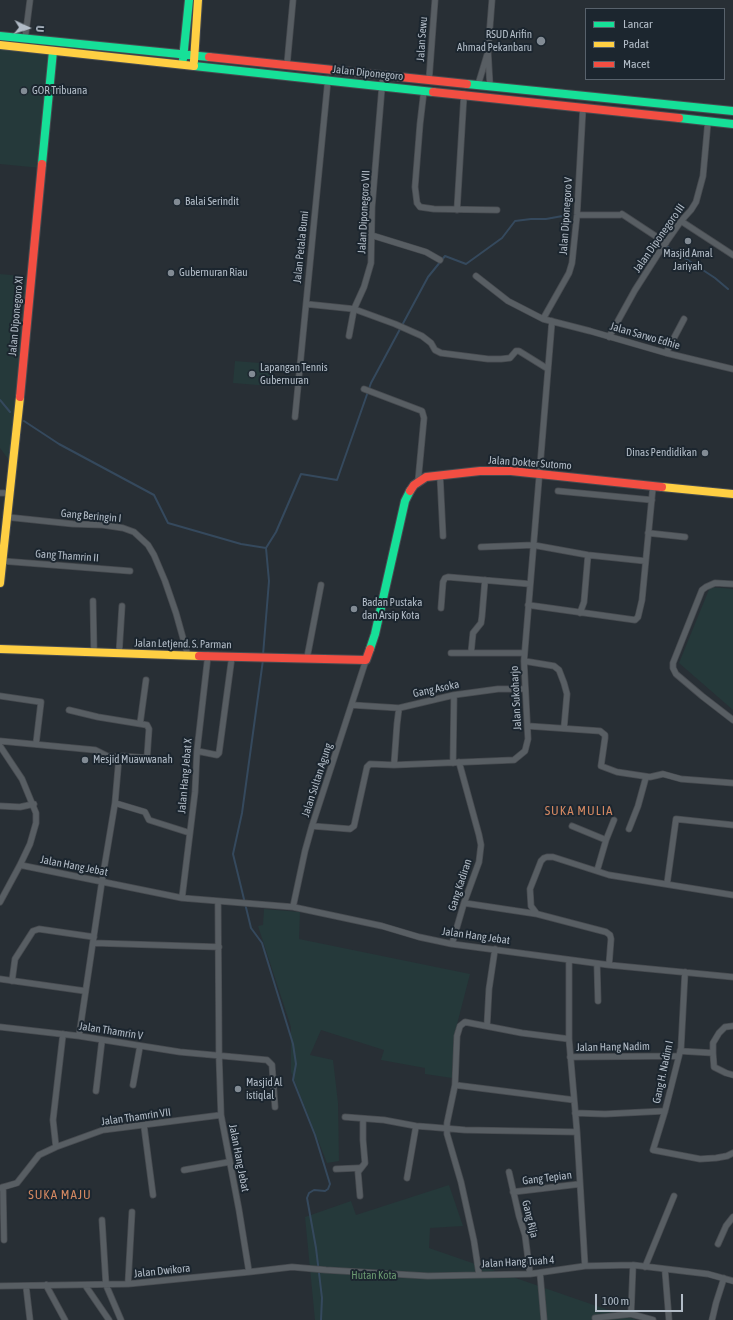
<!DOCTYPE html>
<style>
body{margin:0}
#map{position:relative;width:733px;height:1320px;overflow:hidden;background:#282f35;font-family:"Asap Condensed",sans-serif}
canvas{display:block}
.legend{position:absolute;left:585px;top:8px;width:140px;height:72px;box-sizing:border-box;background:#1c262f;border:1px solid #58626c;margin:0;padding:5px 7px;list-style:none;font-size:12px;color:#b2bcc7}
.legend li{display:flex;align-items:center;gap:8px;height:20px}
.legend b{width:20px;border:1px solid #58626c}
.north{position:absolute;left:8px;top:8px;width:40px;height:40px;-webkit-text-stroke:3px #1c262f;paint-order:stroke;rotate:94deg;font-size:11px;font-weight:700;line-height:16px;text-align:center;color:#b2bcc7}
.north::after{content:'';display:block;margin:auto;width:14px;height:18px;background:#b2bcc7;clip-path:polygon(50% 0,100% 100%,50% 72%,0 100%)}
.scale{position:absolute;left:595px;top:1294px;width:88px;height:18px;box-sizing:border-box;border:2px solid #b2bcc7;border-top:0;padding-left:5px;font-size:12px;line-height:14px;white-space:nowrap;color:#b2bcc7;-webkit-text-stroke:3px #1c262f;paint-order:stroke}
</style>
<div id="map">
<canvas width="733" height="1320"></canvas>
<ul class="legend">
<li><b style="height:5px;background:#16e098"></b>Lancar</li>
<li><b style="height:5px;background:#ffcf43"></b>Padat</li>
<li><b style="height:5px;background:#f24e42"></b>Macet</li>
</ul>
<div class="north">U</div>
<div class="scale">100 m</div>
</div>
<script>
const ctx = document.querySelector('canvas').getContext('2d');
ctx.lineJoin = 'round';
function paint(path, color) {
  ctx.fillStyle = color;
  ctx.fill(path, 'evenodd');
}
function shape(rows) {
  const path = new Path2D();
  for (const r of rows) {
    path.moveTo(r[0], r[1]);
    for (let i = 2; i < r.length; i += 2) path.lineTo(r[i], r[i + 1]);
  }
  return path;
}
function stroke(path, color, width, dash) {
  ctx.strokeStyle = color;
  ctx.lineWidth = width;
  ctx.lineCap = dash ? 'butt' : 'round';
  ctx.setLineDash(dash || []);
  ctx.stroke(path);
}
function label(font, color, halo, rows, align = 'center') {
  ctx.font = font + ' "Asap Condensed",sans-serif';
  ctx.lineWidth = 4;
  ctx.setLineDash([]);
  ctx.textBaseline = 'middle';
  ctx.strokeStyle = halo;
  ctx.fillStyle = color;
  for (const [text, x, y, turn = 0] of rows) {
    ctx.save();
    ctx.translate(x, y);
    ctx.rotate((+turn || 0) * Math.PI / 180);
    ctx.textAlign = isNaN(turn) ? turn : align;
    if (halo) ctx.strokeText(text, 0, 0);
    ctx.fillText(text, 0, 0);
    ctx.restore();
  }
}
paint(shape([
 [0,45,53,51,41,168,0,164],
 [0,274,32,277,11,463,0,448],
 [235,361,272,364,270,386,233,383],
 [710,587,733,589,733,710,679,663],
 [264,909,300,912,299,939,470,974,454,1036,452,1078,425,1074,425,1068,381,1060,384,1050,321,1030,310,1055,333,1060,338,1103,339,1161,327,1163,291,1072,291,1027,258,926,263,925],
 [449,1185,463,1226,430,1228,429,1248,637,1320,315,1320,305,1217,351,1201,356,1215]
]), '#25393a');
stroke(shape([
 [665,245,715,278,728,289],
 [0,400,10,412],
 [24,421,59,444,154,495,168,523,241,544,266,548],
 [263,655,269,581,266,548,276,532,301,474,337,480,371,383,428,277,445,256,466,264,502,238,515,221,531,219,546,219,568,215],
 [263,660,242,813,233,854,251,928,262,943,293,1044,296,1064,293,1080,315,1135,330,1184,328,1189,325,1191,314,1190,309,1193,307,1198,316,1248,322,1298,321,1320]
]), '#35495d', 2);
const street = shape([
 [25,39,30,0],
 [287,65,293,0],
 [429,80,435,0],
 [478,85,487,55],
 [490,86,488,51,492,0],
 [424,90,420,124,415,187,417,203,420,207,434,209,497,210],
 [457,210,464,94],
 [622,214,666,243],
 [577,215,620,215],
 [681,221,733,255],
 [371,235,426,252,440,260],
 [476,276,508,301,543,319,590,331,666,353,733,369],
 [306,304,354,309,395,324,422,336,431,343,435,350,441,353,488,359,501,359,510,358,516,351,519,351,548,369],
 [543,319,569,273,572,263,577,215,583,107],
 [349,336,354,309,364,287,371,263,372,207,383,74],
 [609,337,635,290,658,254,681,221,691,210,696,202,703,176,708,121],
 [666,353,684,319],
 [364,389,422,411,424,418,418,482],
 [295,417,328,79],
 [440,475,443,536],
 [558,491,652,500],
 [0,493,9,493],
 [6,517,73,524,103,525,123,528,134,532,148,545,154,555,165,581,176,613,188,656],
 [648,533,685,537],
 [481,547,533,545,588,555,645,561],
 [2,561,130,571],
 [733,584,715,583,706,587,702,590,673,663,673,668,676,674,702,696,733,720],
 [93,601,94,653],
 [528,605,635,620,638,617,642,600,653,486],
 [441,608,443,582,445,578,448,577,530,584],
 [580,613,584,602,588,555],
 [451,653,524,653],
 [471,653,473,633,481,623,482,616,485,580],
 [119,654,122,606],
 [307,658,321,585],
 [524,661,554,666,559,670,564,683,567,694,564,728],
 [0,696,41,702,36,744],
 [352,705,399,708,454,695,498,689,525,689],
 [69,710,98,717,147,725,149,729,147,758,122,756,119,757,115,803,102,881,79,1036],
 [140,724,146,680],
 [528,726,600,731,605,735,605,738,601,766,617,772,650,777,663,774,681,779,733,783],
 [0,741,95,750,107,756,119,757],
 [0,746,22,779,36,813,36,823,30,844,20,865,0,902],
 [197,751,217,755,219,753,232,656],
 [453,763,454,695],
 [394,765,397,724,399,708],
 [115,803,145,812,149,820,190,833],
 [0,806,20,807,34,804],
 [312,826,350,829,354,826,367,767,370,764,394,765,514,760,525,751,528,739,524,661,552,321],
 [572,826,606,840],
 [629,829,638,806,646,777],
 [20,865,182,898,293,907,382,926,419,937,452,944,609,965,733,977],
 [597,871,606,840,614,820],
 [667,884,676,819,733,825],
 [182,898,195,792,197,751,208,655],
 [218,901,219,1055,221,1115,239,1210,249,1272],
 [464,903,537,914],
 [293,907,305,851,312,826,366,660],
 [94,943,219,947],
 [452,944,464,903,479,862,481,845,479,835,459,762],
 [569,960,569,1039,577,1132,585,1266],
 [597,964,598,1001],
 [609,965,611,939,610,935,606,932,537,914,531,906,530,889,541,861,544,858,547,857,553,857,609,875,733,895],
 [685,972,681,1048,665,1111,653,1150,700,1159,716,1158,727,1156,733,1153],
 [0,979,85,991],
 [12,981,15,959,33,931,39,929,94,937],
 [487,1026,489,989,495,949],
 [0,1027,79,1036,180,1052,267,1060,272,1065,275,1107],
 [680,1051,713,1053,714,1067,726,1073,733,1075],
 [713,1053,713,1043,719,1033,725,1027,733,1026],
 [570,1057,679,1056],
 [133,1085,140,1046],
 [455,1085,574,1100],
 [96,1091,102,1040],
 [575,1113,605,1114,665,1111],
 [345,1117,384,1120,416,1126,430,1127,465,1130,577,1132],
 [144,1126,153,1195],
 [56,1147,53,1120,63,1034],
 [336,1169,359,1168],
 [184,1170,229,1162],
 [509,1172,519,1216,525,1235,530,1274],
 [407,1178,416,1126],
 [3,1187,4,1240],
 [0,1188,17,1183,39,1155,56,1147,103,1130,221,1115],
 [513,1192,580,1184],
 [360,1196,358,1172,365,1163,363,1140,363,1119],
 [102,1220,106,1285,121,1320],
 [718,1244,726,1226,733,1217],
 [645,1267,674,1196],
 [665,1270,669,1320],
 [540,1273,544,1320],
 [479,1274,474,1241,461,1182,447,1134,447,1123,455,1085,457,1036,460,1026,465,1022,522,1033,569,1039],
 [128,1284,132,1212],
 [46,1285,65,1320],
 [85,1285,109,1320],
 [0,1286,128,1284,249,1272,292,1267,326,1270,428,1276,530,1274,585,1266,633,1265,708,1274,733,1281],
 [26,1286,30,1320],
 [631,1314,633,1265],
 [595,1318,631,1314,653,1320],
 [712,1320,716,1303,724,1278]
]);
const fast = shape([
 [0,36,209,57],
 [183,59,189,0],
 [194,66,433,92],
 [467,84,733,111],
 [679,118,733,124],
 [42,164,53,51],
 [370,649,375,634,405,501,410,491]
]);
const slow = shape([
 [0,45,194,66],
 [194,61,198,0],
 [662,487,733,494],
 [0,583,20,397],
 [0,649,199,656]
]);
const jam = shape([
 [209,57,467,84],
 [433,92,679,118],
 [20,397,42,164],
 [410,491,414,485,426,477,480,471,511,471,662,487],
 [199,656,366,660,370,649]
]);
stroke(street, '#474b50', 7);
stroke(fast, '#474b50', 10);
stroke(slow, '#474b50', 10);
stroke(jam, '#474b50', 10);
stroke(street, '#585e63', 5.5);
stroke(fast, '#16e098', 8);
stroke(slow, '#ffcf43', 8);
stroke(jam, '#f24e42', 8);
for (const [x, y, r, color] of [
 [541,41,5,"#828b94"],
 [24,91,4,"#828b94"],
 [177,202,4,"#828b94"],
 [688,241,4,"#828b94"],
 [171,273,4,"#828b94"],
 [252,374,4,"#828b94"],
 [705,453,4,"#828b94"],
 [354,609,4,"#828b94"],
 [85,760,4,"#828b94"],
 [238,1089,4,"#828b94"]
]) {
  const dot = new Path2D();
  dot.arc(x, y, r, 0, 2 * Math.PI);
  ctx.fillStyle = color;
  ctx.fill(dot);
  stroke(dot, '#1c262f', 1.5);
}
label('11px', '#b2bcc7', '#1c262f', [
 ["RSUD Arifin",532,35,"right"],
 ["Ahmad Pekanbaru",532,48,"right"],
 ["GOR Tribuana",32,91],
 ["Balai Serindit",185,202],
 ["Masjid Amal",688,254,"center"],
 ["Jariyah",688,267,"center"],
 ["Gubernuran Riau",179,273],
 ["Lapangan Tennis",260,368],
 ["Gubernuran",260,381],
 ["Dinas Pendidikan",697,453,"right"],
 ["Badan Pustaka",362,603],
 ["dan Arsip Kota",362,616],
 ["Mesjid Muawwanah",93,760],
 ["Masjid Al",246,1083],
 ["istiqlal",246,1096]
], 'left');
label('11px', '#b2bcc7', '#1c262f', [
 ["Jalan Sewu",422,39,-86],
 ["Jalan Diponegoro",368,73,6],
 ["Jalan Diponegoro VII",364,212,-87],
 ["Jalan Diponegoro V",566,216,-86],
 ["Jalan Diponegoro III",659,238,-55],
 ["Jalan Petala Bumi",301,247,-84],
 ["Jalan Diponegoro XI",16,316,-85],
 ["Jalan Sarwo Edhie",645,336,16],
 ["Jalan Dokter Sutomo",530,463,4],
 ["Gang Beringin I",91,516,5],
 ["Gang Thamrin II",67,556,4],
 ["Jalan Letjend. S. Parman",183,644,1],
 ["Gang Asoka",436,689,-12],
 ["Jalan Sukoharjo",516,698,-93],
 ["Jalan Hang Jebat X",185,776,-85],
 ["Jalan Sultan Agung",317,780,-72],
 ["Jalan Hang Jebat",74,866,11],
 ["Gang Kadiran",460,885,-72],
 ["Jalan Hang Jebat",476,936,8],
 ["Jalan Thamrin V",111,1031,9],
 ["Jalan Hang Nadim",613,1047,-1],
 ["Gang H. Nadim I",663,1072,-78],
 ["Jalan Thamrin VII",136,1117,-8],
 ["Jalan Hang Jebat",239,1158,79],
 ["Gang Tepian",547,1178,-7],
 ["Gang Rija",530,1219,76],
 ["Jalan Hang Tuah 4",518,1262,-3],
 ["Jalan Dwikora",162,1271,-6]
]);
label('11px', '#69976f', '#1c262f', [
 ["Hutan Kota",374,1276]
]);
ctx.letterSpacing = '1px';
label('13px', '#d28761', '#1c262f', [
 ["SUKA MULIA",579,811],
 ["SUKA MAJU",60,1195]
]);
ctx.letterSpacing = '0px';
</script>
